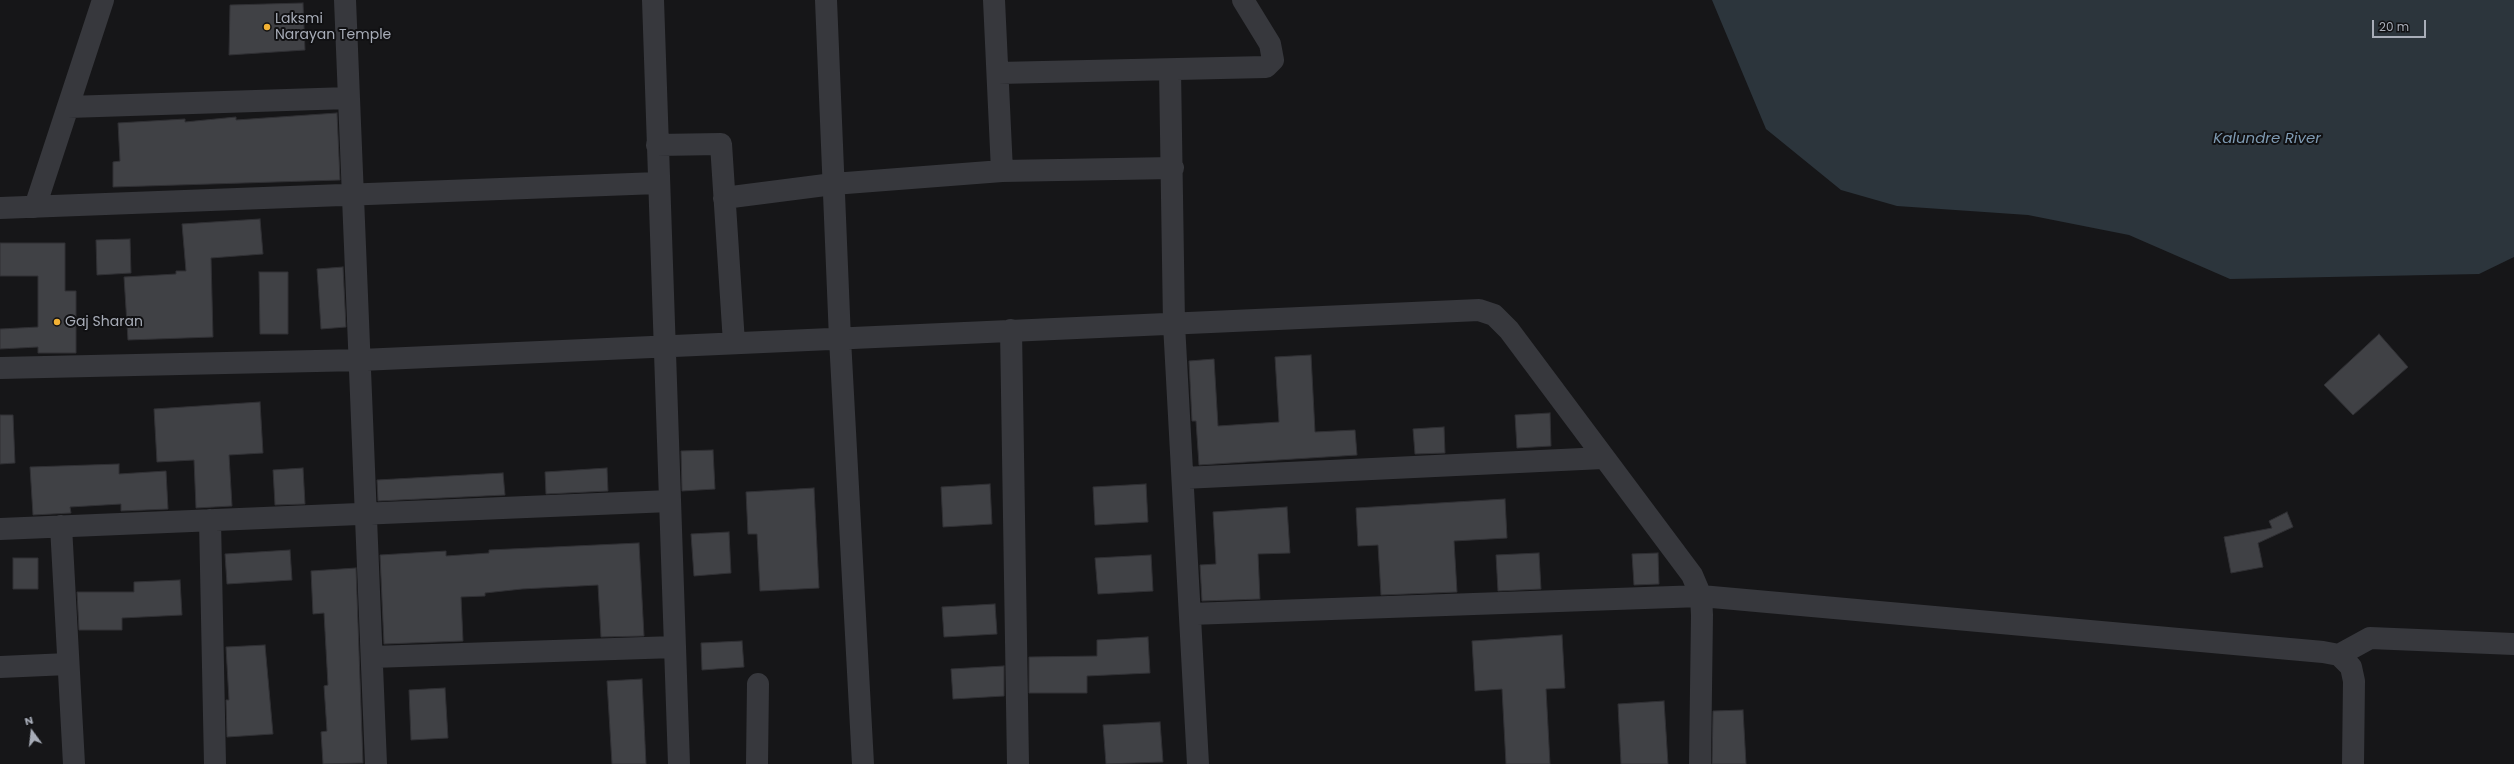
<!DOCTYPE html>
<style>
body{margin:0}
#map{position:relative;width:2514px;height:764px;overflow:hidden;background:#161618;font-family:Poppins,sans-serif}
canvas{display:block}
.north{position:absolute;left:12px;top:712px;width:40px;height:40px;-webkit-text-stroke:3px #111113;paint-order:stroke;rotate:345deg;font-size:11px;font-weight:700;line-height:16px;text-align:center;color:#a8adb8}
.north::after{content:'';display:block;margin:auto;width:14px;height:18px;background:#a8adb8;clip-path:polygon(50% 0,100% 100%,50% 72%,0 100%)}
.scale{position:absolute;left:2372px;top:20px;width:54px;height:18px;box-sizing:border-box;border:2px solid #a8adb8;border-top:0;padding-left:5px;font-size:12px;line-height:14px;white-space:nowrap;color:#a8adb8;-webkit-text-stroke:3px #111113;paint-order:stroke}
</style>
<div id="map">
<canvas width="2514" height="764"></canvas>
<div class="north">N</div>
<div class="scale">20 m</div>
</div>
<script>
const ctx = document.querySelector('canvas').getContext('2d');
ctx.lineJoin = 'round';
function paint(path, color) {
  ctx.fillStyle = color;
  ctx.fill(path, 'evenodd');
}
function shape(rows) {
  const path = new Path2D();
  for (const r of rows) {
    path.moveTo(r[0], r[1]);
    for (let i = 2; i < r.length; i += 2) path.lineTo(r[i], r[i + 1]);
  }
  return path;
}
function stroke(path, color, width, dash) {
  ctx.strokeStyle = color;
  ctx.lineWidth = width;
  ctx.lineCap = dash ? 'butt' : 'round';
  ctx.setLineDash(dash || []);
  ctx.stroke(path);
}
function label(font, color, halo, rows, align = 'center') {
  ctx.font = font + ' Poppins,sans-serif';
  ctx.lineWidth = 4;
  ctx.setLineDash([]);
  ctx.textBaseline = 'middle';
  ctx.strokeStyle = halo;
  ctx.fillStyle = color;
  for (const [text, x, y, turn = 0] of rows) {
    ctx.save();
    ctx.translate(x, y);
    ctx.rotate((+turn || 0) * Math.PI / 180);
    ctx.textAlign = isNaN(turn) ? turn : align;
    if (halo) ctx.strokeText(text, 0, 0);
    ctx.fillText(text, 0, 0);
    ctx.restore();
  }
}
paint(shape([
 [1712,0,2514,0,2514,257,2479,274,2230,279,2129,235,2028,215,1897,206,1841,190,1766,129]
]), '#2c353c');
const building = shape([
 [303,3,305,50,229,55,230,5,303,3],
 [337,113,340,180,113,187,113,162,120,161,118,123,185,119,185,122,236,117,236,120,337,113],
 [260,219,263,254,211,258,213,337,128,340,124,277,176,274,176,271,186,271,182,224,260,219],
 [130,239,131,273,97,275,96,240,130,239],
 [0,243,65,243,65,291,76,291,76,353,38,353,38,347,0,349,0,329,38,327,38,276,0,276,0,243],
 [343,267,346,327,321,329,317,269,343,267],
 [259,272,288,272,288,334,260,334,259,272],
 [2379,334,2408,367,2353,415,2324,385,2379,334],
 [1311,355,1315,432,1355,430,1357,455,1199,465,1196,421,1192,421,1189,361,1214,359,1218,426,1279,422,1275,357,1311,355],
 [260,402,263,453,229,455,232,506,196,508,194,460,157,462,154,409,260,402],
 [1550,413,1551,446,1517,448,1515,415,1550,413],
 [0,415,13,415,15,463,0,464,0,415],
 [1444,427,1445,453,1415,454,1413,429,1444,427],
 [713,450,715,489,682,491,681,451,713,450],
 [119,464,119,474,166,471,168,509,121,511,121,504,70,507,71,513,33,515,30,467,119,464],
 [303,468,305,504,275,505,273,470,303,468],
 [607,468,608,491,546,494,545,472,607,468],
 [503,473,505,495,378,501,377,480,503,473],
 [990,484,992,524,943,527,941,487,990,484],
 [1146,484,1148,522,1095,525,1093,487,1146,484],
 [814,488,819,588,760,591,757,534,748,534,746,492,814,488],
 [1505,499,1507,538,1454,541,1457,592,1381,595,1378,545,1358,546,1356,508,1505,499],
 [1287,507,1290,553,1258,554,1260,599,1202,601,1200,565,1216,564,1213,512,1287,507],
 [2287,512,2293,527,2258,543,2263,567,2231,573,2224,537,2272,528,2269,521,2287,512],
 [729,532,731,573,694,576,691,534,729,532],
 [639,543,644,636,601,637,598,585,522,589,485,593,485,596,461,597,463,641,384,644,380,555,446,551,446,556,489,553,489,550,639,543],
 [290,550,292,580,227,584,225,554,290,550],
 [1539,553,1541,589,1498,591,1496,555,1539,553],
 [1658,553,1659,584,1634,585,1632,554,1658,553],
 [1151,555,1153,591,1098,594,1095,558,1151,555],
 [13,558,38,558,38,589,13,589,13,558],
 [356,568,363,763,323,764,321,732,327,731,324,686,328,685,324,613,313,614,311,571,356,568],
 [180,580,182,615,122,618,122,630,79,630,77,592,134,592,134,582,180,580],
 [995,604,997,634,944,637,942,607,995,604],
 [1562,635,1565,688,1546,689,1550,764,1506,764,1502,689,1475,691,1472,641,1562,635],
 [1148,637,1150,673,1087,676,1087,693,1029,693,1029,657,1097,656,1097,640,1148,637],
 [742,641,744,667,702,670,701,643,742,641],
 [265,645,273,734,227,737,226,700,229,700,226,647,265,645],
 [1004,666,1004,696,953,699,951,669,1004,666],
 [642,679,646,764,612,764,607,681,642,679],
 [445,688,448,738,411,740,409,690,445,688],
 [1664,701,1668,764,1621,764,1618,704,1664,701],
 [1743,710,1746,764,1712,764,1713,711,1743,710],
 [1160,722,1163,762,1106,764,1103,725,1160,722]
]);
paint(building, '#404145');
stroke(building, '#303034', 1);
stroke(shape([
 [345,0,376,764],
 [653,0,679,764],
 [826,0,840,339,863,764],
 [994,0,1002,171],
 [1170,70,1174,324,1198,764],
 [998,73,1266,67,1273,60,1270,44,1243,0],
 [68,107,349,98],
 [657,145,721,144,734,343],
 [724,198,833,184,1002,171,1173,168],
 [35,207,103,0],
 [0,208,658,183],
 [1011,330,1018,764],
 [0,368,361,360,1479,310,1494,315,1509,330,1692,575,1701,596,1702,615,1700,764],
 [1183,478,1603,458],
 [210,520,215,764],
 [61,526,74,764],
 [0,529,670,501],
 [1190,614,1701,596,2323,652,2339,655,2351,667,2354,681,2353,764],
 [2339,655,2370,638,2514,644],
 [372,657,675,647],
 [0,667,68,664],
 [757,764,758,684]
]), '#37383d', 22);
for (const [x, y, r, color] of [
 [267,27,4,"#f2b134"],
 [57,322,4,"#f2b134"]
]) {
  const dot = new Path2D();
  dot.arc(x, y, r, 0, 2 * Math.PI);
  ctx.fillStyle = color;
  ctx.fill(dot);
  stroke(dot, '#111113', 1.5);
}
label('14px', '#a8adb8', '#111113', [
 ["Laksmi",275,19],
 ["Narayan Temple",275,35],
 ["Gaj Sharan",65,322]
], 'left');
label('italic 15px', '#7f9bb3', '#111113', [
 ["Kalundre River",2267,139]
]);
</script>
